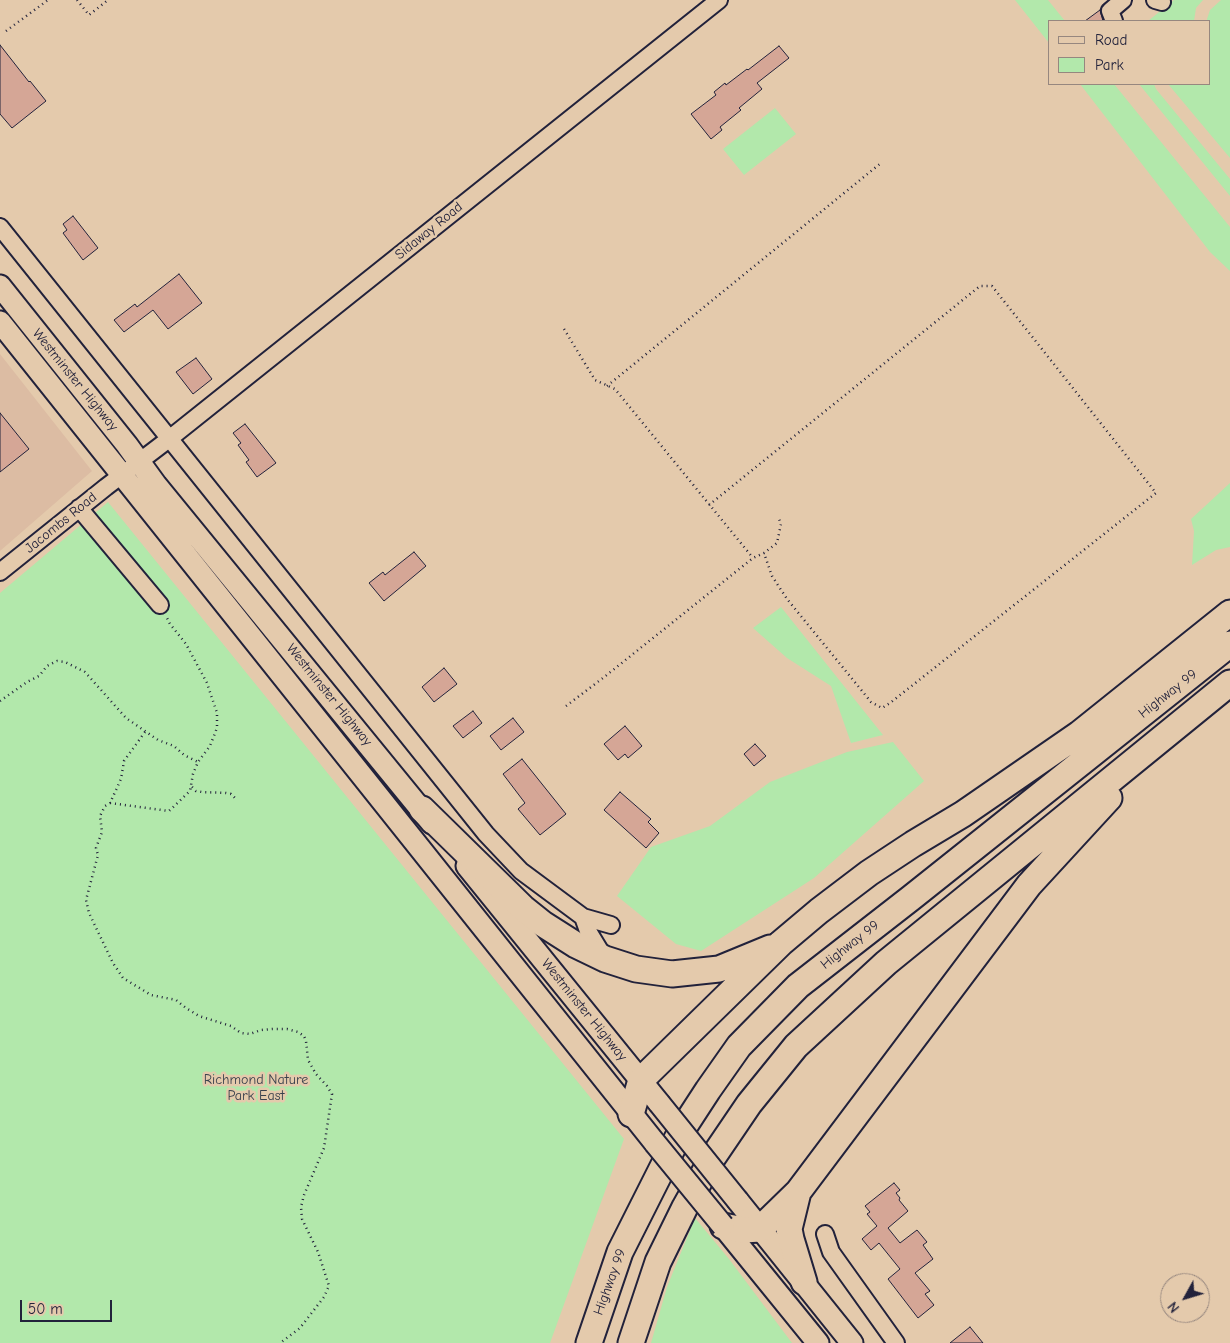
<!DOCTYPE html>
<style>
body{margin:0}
#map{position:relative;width:1230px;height:1343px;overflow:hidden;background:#e4caac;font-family:"Comic Neue",sans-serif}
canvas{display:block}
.legend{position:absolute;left:1048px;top:20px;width:162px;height:65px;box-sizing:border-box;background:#e4caac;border:1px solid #96877f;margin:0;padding:6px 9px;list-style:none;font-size:15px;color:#22223b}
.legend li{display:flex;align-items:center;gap:10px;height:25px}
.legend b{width:25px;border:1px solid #96877f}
.north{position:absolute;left:1160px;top:1273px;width:50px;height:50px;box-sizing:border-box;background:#e4caac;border:1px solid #96877f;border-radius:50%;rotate:231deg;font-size:14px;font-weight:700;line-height:20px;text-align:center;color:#22223b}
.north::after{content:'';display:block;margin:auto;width:18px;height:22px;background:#22223b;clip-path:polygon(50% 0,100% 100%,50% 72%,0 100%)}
.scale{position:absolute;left:20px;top:1300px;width:92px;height:22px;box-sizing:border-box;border:2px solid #22223b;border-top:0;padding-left:6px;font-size:15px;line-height:18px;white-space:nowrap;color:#22223b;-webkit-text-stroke:4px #e4caac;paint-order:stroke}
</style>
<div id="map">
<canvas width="1230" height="1343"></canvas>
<ul class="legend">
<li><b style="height:6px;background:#e4caac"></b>Road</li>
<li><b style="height:14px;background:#b2e8ab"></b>Park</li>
</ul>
<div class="north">N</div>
<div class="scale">50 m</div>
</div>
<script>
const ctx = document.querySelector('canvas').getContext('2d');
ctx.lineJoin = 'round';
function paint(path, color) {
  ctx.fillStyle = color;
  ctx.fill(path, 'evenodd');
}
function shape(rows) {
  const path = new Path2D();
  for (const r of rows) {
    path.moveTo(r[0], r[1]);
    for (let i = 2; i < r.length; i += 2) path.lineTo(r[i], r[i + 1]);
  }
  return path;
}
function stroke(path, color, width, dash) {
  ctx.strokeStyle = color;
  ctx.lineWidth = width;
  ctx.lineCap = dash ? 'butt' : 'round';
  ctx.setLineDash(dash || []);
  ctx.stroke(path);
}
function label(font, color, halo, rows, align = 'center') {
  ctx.font = font + ' "Comic Neue",sans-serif';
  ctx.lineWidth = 5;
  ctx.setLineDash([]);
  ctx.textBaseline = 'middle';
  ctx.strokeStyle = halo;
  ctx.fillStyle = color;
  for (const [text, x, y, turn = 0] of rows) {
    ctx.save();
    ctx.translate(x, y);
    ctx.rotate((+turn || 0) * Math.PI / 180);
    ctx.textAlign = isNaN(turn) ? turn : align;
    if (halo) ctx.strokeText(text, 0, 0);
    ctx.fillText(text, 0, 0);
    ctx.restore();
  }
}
paint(shape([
 [0,354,92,471,0,551]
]), '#dcbca3');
paint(shape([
 [1015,0,1048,0,1065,21,1049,21,1049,43],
 [1174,0,1203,0,1196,8,1194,21,1148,21],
 [1221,0,1230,0,1230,158,1168,84,1209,84,1209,21,1207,21,1207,19,1210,10],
 [1080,84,1114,84,1230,227,1230,271,1210,252],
 [1139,84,1154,84,1156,89,1230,179,1230,196],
 [775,108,796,134,744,175,723,149],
 [1230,483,1230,547,1216,550,1192,565,1194,531,1191,519],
 [108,502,624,1139,550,1343,0,1343,0,593],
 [781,607,883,735,851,743,831,686,787,658,753,628],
 [893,742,924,781,814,878,701,951,676,944,617,896,651,847,710,826,770,782,847,752],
 [695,1218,729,1259,792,1343,651,1343,667,1287]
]), '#b2e8ab');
const building = shape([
 [1100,10,1103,21,1085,21,1100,10],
 [0,45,29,82,30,81,46,101,12,128,0,114,0,45],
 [779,46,789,58,757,83,762,89,739,108,741,110,720,127,722,130,711,139,691,114,716,95,714,92,725,83,726,85,747,69,748,70,779,46],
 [73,216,98,248,83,260,63,233,67,230,63,224,73,216],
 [179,274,202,303,168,329,153,310,124,332,114,320,135,304,137,307,179,274],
 [196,358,212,379,193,394,176,372,196,358],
 [0,413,29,449,0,472,0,413],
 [245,424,276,463,257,477,246,462,249,460,238,445,241,443,233,433,245,424],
 [414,552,426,566,384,601,369,583,383,572,385,575,414,552],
 [444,668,457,684,434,702,422,687,444,668],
 [473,711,482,723,463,738,453,726,473,711],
 [513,718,524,732,501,750,490,736,513,718],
 [625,726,642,746,628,758,625,754,618,760,604,744,625,726],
 [755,744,766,756,754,766,744,754,755,744],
 [522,759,566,814,540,835,518,809,525,803,503,774,522,759],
 [620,792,651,819,648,822,659,833,646,848,604,810,620,792],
 [894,1183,900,1190,896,1193,900,1198,899,1200,908,1211,888,1228,900,1243,917,1230,927,1242,923,1245,933,1259,915,1273,930,1291,925,1294,934,1305,918,1318,888,1279,900,1269,879,1243,871,1250,862,1239,877,1226,867,1214,870,1212,865,1206,894,1183],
 [970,1327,983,1343,950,1343,970,1327]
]);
paint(building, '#d5a696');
stroke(building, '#22223b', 1);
const minor = shape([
 [1155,0,1162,2],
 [1114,21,1110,11,1123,0],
 [0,227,486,834,521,871,583,917,611,925],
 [79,508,160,605],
 [0,572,106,487,169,439,719,0],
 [583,917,588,931,605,959],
 [825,1234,831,1252,896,1343]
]);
const major = shape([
 [0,286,127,445,156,485,432,823],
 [0,322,655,1143],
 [467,866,659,1103],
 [738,1201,852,1343],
 [723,1226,818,1343]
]);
const highway = shape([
 [422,809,523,908,543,924,576,945,605,959,636,969,672,974,719,969,770,948],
 [631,1114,641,1080,781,943,819,911,869,873,913,844,963,814,1079,734,1230,613],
 [798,1192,789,1229,791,1239,804,1282],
 [723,1226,744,1230,760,1229,798,1192,1029,885,1109,798],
 [589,1343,620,1252,680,1133,708,1090,739,1046,798,986,911,898,1230,644],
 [631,1343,658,1262,685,1207,713,1157,749,1104,796,1046,886,963,1230,683]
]);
stroke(minor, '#22223b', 20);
stroke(major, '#22223b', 25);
stroke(highway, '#22223b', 29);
stroke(shape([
 [77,0,89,15,108,0],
 [6,31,48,0],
 [564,329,595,380,615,389,753,558],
 [607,386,881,163],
 [709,505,980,286,992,286,1156,493,890,703,882,708,871,702,787,599,772,576,764,553],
 [0,701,27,682,39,676,47,666,57,661,65,662,85,672,126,718,158,740,174,746,184,755,198,762],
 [566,706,603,678,753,558,764,553,777,543,781,524,779,519],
 [145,732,124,761,121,779,110,803,105,806,100,816,102,832,96,848,98,855,86,900,89,913,113,963,123,978,151,995,176,1000,186,1008,199,1016,231,1026,241,1033,250,1034,261,1030,272,1029,287,1029,298,1032,304,1036,306,1041,308,1060,316,1074,327,1086,332,1094,324,1148,304,1195,301,1207,302,1219,318,1252,329,1286,324,1297,300,1328,280,1343],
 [192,787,196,791,202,792,226,793,231,794,236,799],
 [110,803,169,811,190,791,193,774,198,762,210,746,217,728,217,713,207,683,186,644,170,624,166,616]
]), '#22223b', 2.5, [1, 4]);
stroke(minor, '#e4caac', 16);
stroke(major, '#e4caac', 21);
stroke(highway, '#e4caac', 25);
const majorBridge = shape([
 [659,1103,738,1201],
 [655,1143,723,1226]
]);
stroke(majorBridge, '#22223b', 25, []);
stroke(majorBridge, '#e4caac', 21);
label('14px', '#22223b', '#e4caac', [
 ["Sidaway Road",429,231,-39],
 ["Westminster Highway",75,380,51],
 ["Jacombs Road",61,523,-39],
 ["Highway 99",1168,694,-38],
 ["Westminster Highway",329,695,51],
 ["Highway 99",850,945,-38],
 ["Westminster Highway",584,1010,51],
 ["Highway 99",610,1282,-70]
]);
label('14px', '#38404c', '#e4caac', [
 ["Richmond Nature",256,1080],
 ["Park East",256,1096]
]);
</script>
